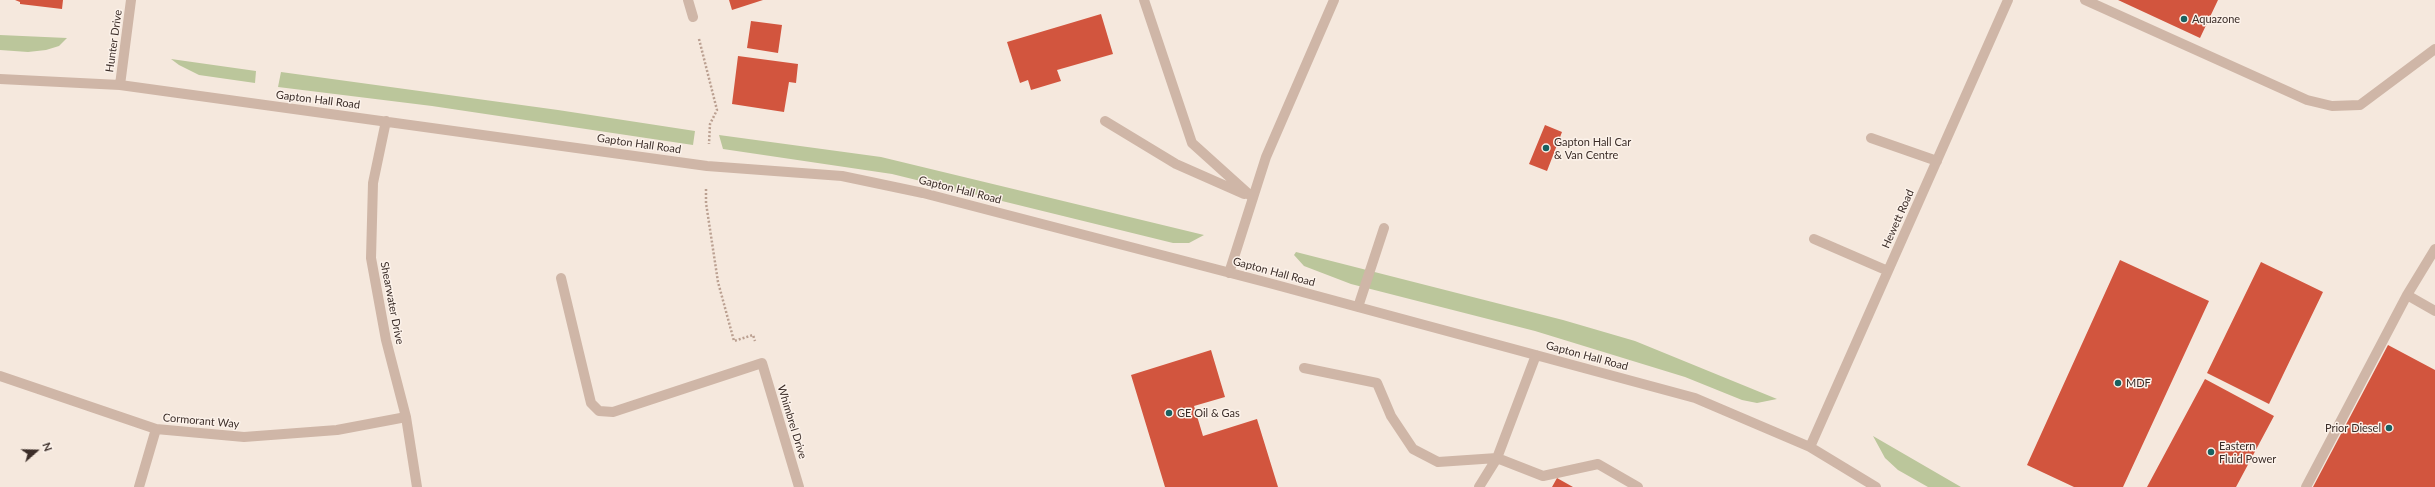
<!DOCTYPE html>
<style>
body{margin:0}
#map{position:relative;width:2435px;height:487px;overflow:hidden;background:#f5e8dd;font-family:Lato,sans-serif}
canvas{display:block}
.north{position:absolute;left:16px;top:431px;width:40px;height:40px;-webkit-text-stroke:3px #fcf2ea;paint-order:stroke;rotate:70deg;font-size:11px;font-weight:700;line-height:16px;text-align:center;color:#3b2d28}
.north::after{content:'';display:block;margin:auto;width:14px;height:18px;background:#3b2d28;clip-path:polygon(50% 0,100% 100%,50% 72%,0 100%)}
</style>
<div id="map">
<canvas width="2435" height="487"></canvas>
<div class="north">N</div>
</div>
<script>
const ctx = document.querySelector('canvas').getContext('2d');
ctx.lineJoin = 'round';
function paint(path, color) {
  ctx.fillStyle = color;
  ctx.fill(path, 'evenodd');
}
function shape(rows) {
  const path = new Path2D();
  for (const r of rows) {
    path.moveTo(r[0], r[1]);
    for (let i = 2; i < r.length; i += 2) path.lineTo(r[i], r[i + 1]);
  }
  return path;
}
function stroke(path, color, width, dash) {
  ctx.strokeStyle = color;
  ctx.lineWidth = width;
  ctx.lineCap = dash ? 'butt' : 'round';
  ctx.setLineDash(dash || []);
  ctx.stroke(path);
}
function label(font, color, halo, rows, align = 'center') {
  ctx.font = font + ' Lato,sans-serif';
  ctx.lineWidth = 3;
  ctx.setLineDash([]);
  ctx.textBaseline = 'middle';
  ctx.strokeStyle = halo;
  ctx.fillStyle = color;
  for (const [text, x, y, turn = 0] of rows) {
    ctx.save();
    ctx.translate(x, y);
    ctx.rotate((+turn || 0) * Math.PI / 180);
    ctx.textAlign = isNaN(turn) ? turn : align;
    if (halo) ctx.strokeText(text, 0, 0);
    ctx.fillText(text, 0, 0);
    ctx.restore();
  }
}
paint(shape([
 [0,35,67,38,59,46,46,50,28,52,0,50],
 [171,59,256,71,255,83,199,75,179,65],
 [281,72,558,110,695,131,693,145,432,106,278,87],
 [719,135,881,157,1204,235,1189,243,1173,243,892,174,723,149],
 [1296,252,1563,320,1635,341,1777,399,1757,403,1742,400,1685,377,1535,331,1351,284,1304,266,1294,255],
 [1873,436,1961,487,1928,487,1898,470,1885,458]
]), '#bbc69b');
paint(shape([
 [15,0,63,0,62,9,20,4,20,2],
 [729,0,763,0,732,10],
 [2118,0,2218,0,2200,38],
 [1101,14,1113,54,1057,70,1061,81,1031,90,1028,80,1020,83,1007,42],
 [751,21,782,25,778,53,747,48],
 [738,56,798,64,796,83,789,82,784,112,732,104],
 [1545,125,1562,132,1547,171,1529,164],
 [2120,260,2209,301,2123,487,2074,487,2027,465],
 [2261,262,2323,292,2269,404,2207,373],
 [2388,345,2435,370,2435,487,2313,487],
 [1211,350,1225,397,1194,406,1203,436,1257,419,1278,487,1165,487,1131,375],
 [2205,379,2274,416,2236,487,2147,487],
 [1557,478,1573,487,1552,487]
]), '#d2553e');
stroke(shape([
 [699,39,717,110,710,124,709,144],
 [706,189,706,203,718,282,734,341,753,335,755,341]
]), '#bba091', 2.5, [2, 2]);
stroke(shape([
 [688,0,693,17],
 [1144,0,1192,143,1253,198],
 [2085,0,2307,100,2332,106,2360,105,2435,49],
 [0,79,120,85,707,166,842,176,923,193,1269,283,1695,398,1810,447,1876,487],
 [120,85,131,0],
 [386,121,373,183,371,258,386,340,406,417,417,487],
 [1105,121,1176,164,1244,194],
 [1871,138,1937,161],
 [1814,239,1888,271],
 [1229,273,1266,157,1334,0],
 [561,278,591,403,599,411,613,412,762,363,799,487],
 [2407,295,2435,311],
 [1358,307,1384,228],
 [1304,368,1377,383,1391,416,1413,449,1438,462,1497,458,1543,476,1598,464,1638,487],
 [0,376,156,429,244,437,337,430,406,417],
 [1810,447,2008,0],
 [139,487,156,429],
 [1479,487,1497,458,1536,355],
 [2306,487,2407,295,2435,249]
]), '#cfb6a7', 10);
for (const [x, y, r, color] of [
 [2184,19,4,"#196160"],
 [1546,148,4,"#196160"],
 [2118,383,4,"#196160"],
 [1169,413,4,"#196160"],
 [2389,428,4,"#196160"],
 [2211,452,4,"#196160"]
]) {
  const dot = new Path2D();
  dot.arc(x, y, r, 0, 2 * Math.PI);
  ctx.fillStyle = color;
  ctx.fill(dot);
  stroke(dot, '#fcf2ea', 1.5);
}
label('11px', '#3b2d28', '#fcf2ea', [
 ["Aquazone",2192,19],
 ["Gapton Hall Car",1554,142],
 ["& Van Centre",1554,155],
 ["MDF",2126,383],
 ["GE Oil & Gas",1177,413],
 ["Prior Diesel",2381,428,"right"],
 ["Eastern",2219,446],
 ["Fluid Power",2219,459]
], 'left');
label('11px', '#3b2d28', '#fcf2ea', [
 ["Hunter Drive",114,41,-82],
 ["Gapton Hall Road",318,100,7],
 ["Gapton Hall Road",639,144,8],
 ["Gapton Hall Road",960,190,14],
 ["Hewett Road",1898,219,-66],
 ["Gapton Hall Road",1274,272,15],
 ["Shearwater Drive",392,303,79],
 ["Gapton Hall Road",1587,356,15],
 ["Cormorant Way",201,421,5],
 ["Whimbrel Drive",792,422,73]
]);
</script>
